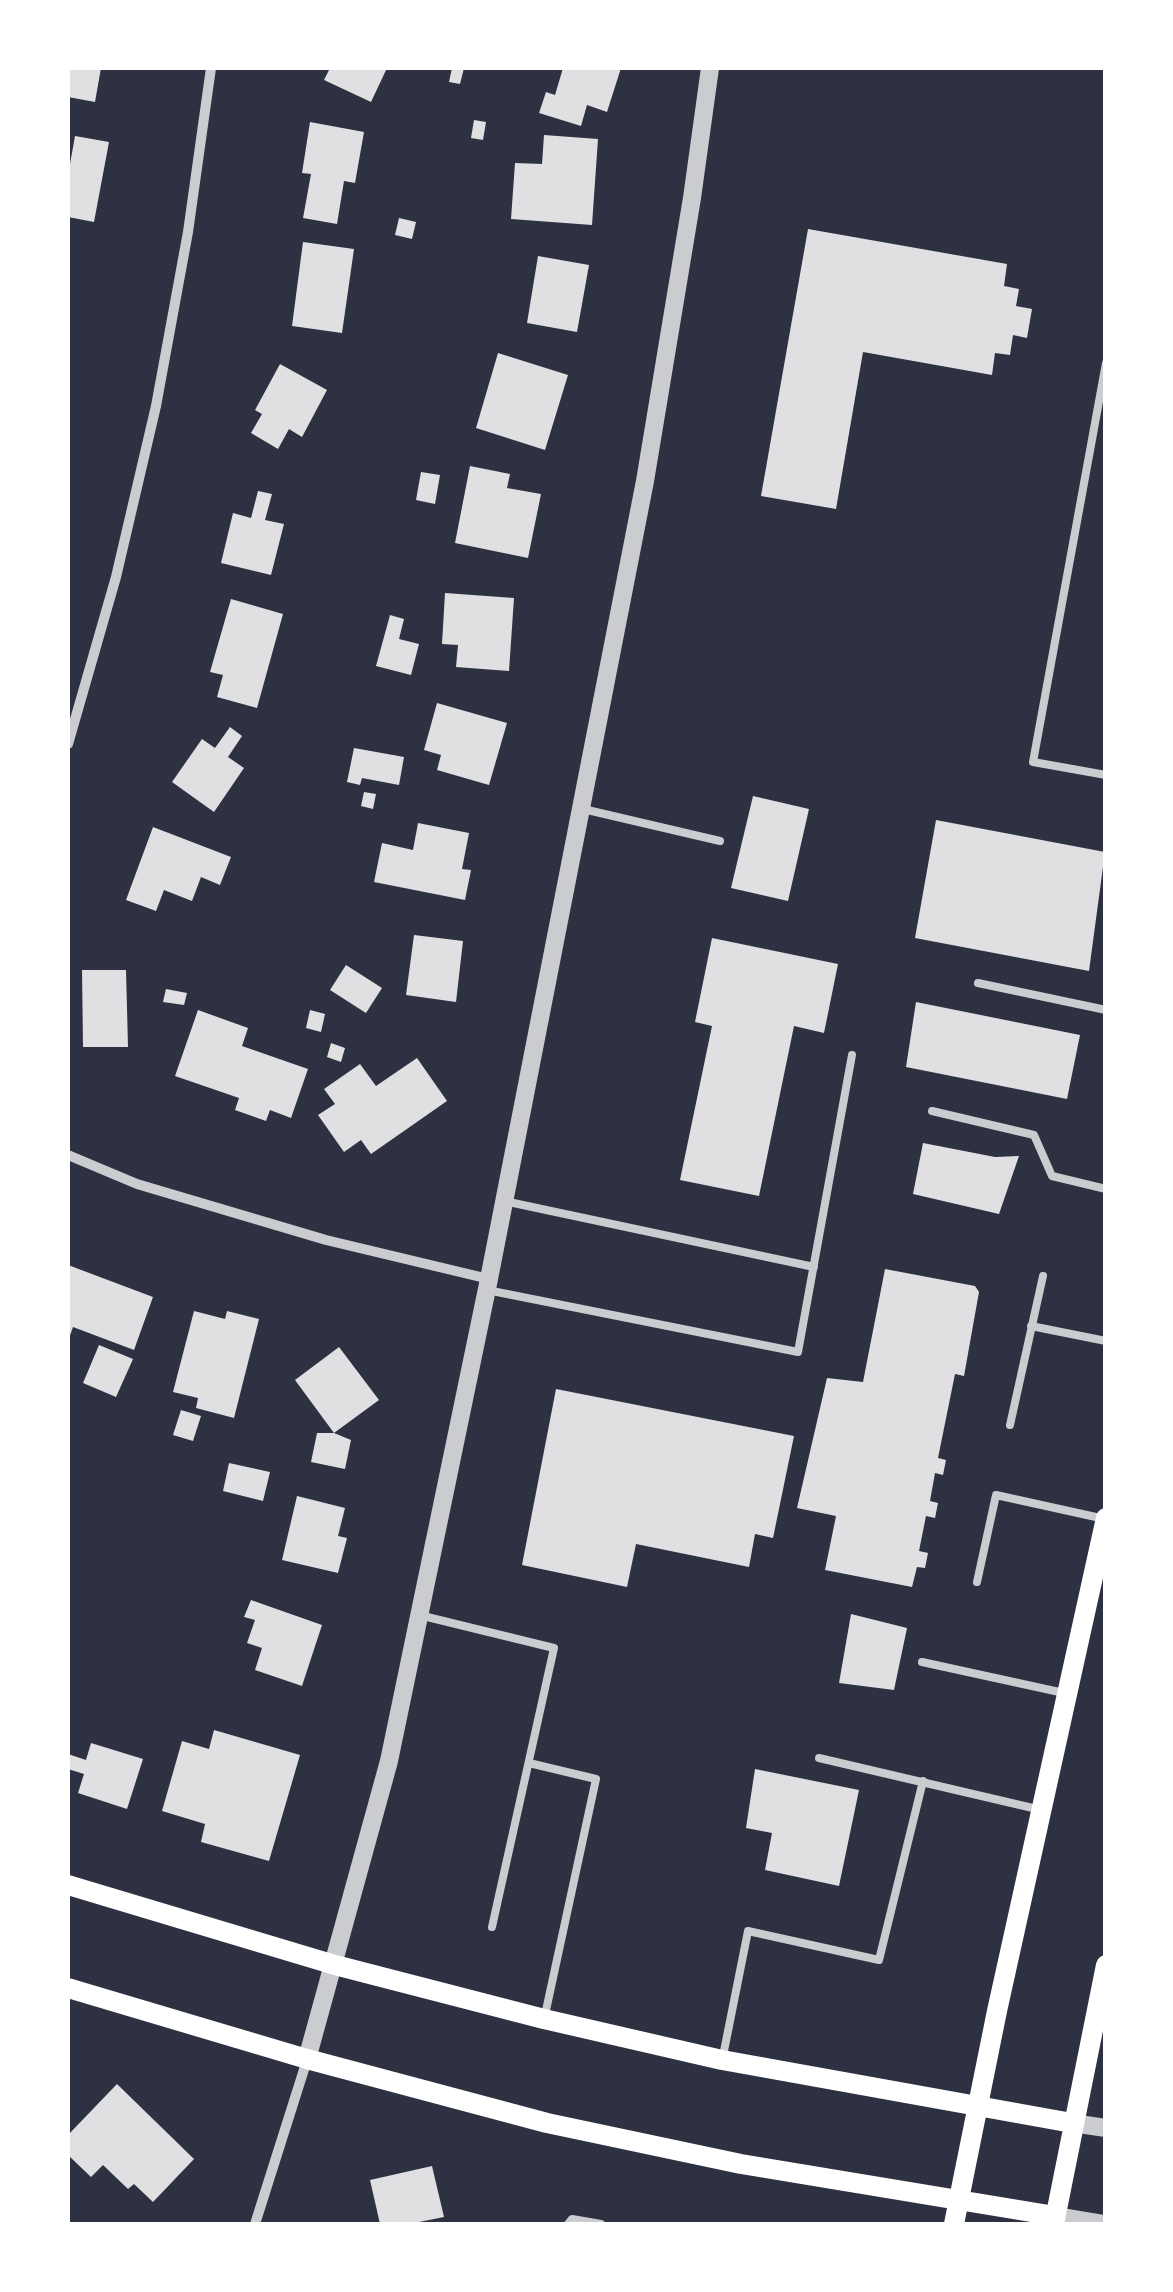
<!DOCTYPE html>
<style>
body{margin:0}
#map{position:relative;width:1173px;height:2292px;overflow:hidden;background:#2d3142;font-family:Inter,sans-serif}
canvas{display:block}
.frame{position:absolute;inset:0;border:70px solid #fff;pointer-events:none}
</style>
<div id="map">
<canvas width="1173" height="2292"></canvas>
<div class="frame"></div>
</div>
<script>
const ctx = document.querySelector('canvas').getContext('2d');
ctx.lineJoin = 'round';
function paint(path, color) {
  ctx.fillStyle = color;
  ctx.fill(path, 'evenodd');
}
function shape(rows) {
  const path = new Path2D();
  for (const r of rows) {
    path.moveTo(r[0], r[1]);
    for (let i = 2; i < r.length; i += 2) path.lineTo(r[i], r[i + 1]);
  }
  return path;
}
function stroke(path, color, width, dash) {
  ctx.strokeStyle = color;
  ctx.lineWidth = width;
  ctx.lineCap = dash ? 'butt' : 'round';
  ctx.setLineDash(dash || []);
  ctx.stroke(path);
}
paint(shape([
 [68,68,101,68,95,102,68,97],
 [330,68,387,68,371,102,324,80],
 [452,68,464,68,460,84,449,82],
 [563,68,621,68,607,112,587,105,581,126,539,113,546,92,555,95],
 [474,120,486,122,483,140,471,138],
 [310,122,364,132,355,183,344,181,337,224,303,218,311,174,302,173],
 [544,135,598,139,592,225,511,219,515,163,542,164],
 [75,136,109,142,94,222,68,217,68,164,70,164],
 [399,218,416,222,412,239,395,235],
 [808,229,1007,264,1004,286,1019,289,1016,306,1032,309,1027,338,1013,335,1010,355,995,353,992,375,863,352,836,509,761,496],
 [303,242,354,249,342,333,292,326],
 [538,256,589,265,577,332,527,323],
 [498,353,568,375,545,450,476,428],
 [280,364,327,390,302,437,289,429,278,449,251,433,262,414,255,410],
 [470,466,510,474,507,488,541,494,528,558,455,543],
 [421,472,440,475,435,504,416,500],
 [258,491,272,494,265,520,284,524,271,575,221,563,233,513,251,518],
 [445,593,514,598,509,671,456,667,458,645,442,644],
 [231,599,283,614,257,708,217,697,223,675,210,672],
 [390,615,404,619,399,639,419,644,411,675,376,666],
 [437,703,507,723,489,785,437,770,441,755,424,750],
 [230,727,242,736,228,757,244,768,214,812,172,782,202,739,215,748],
 [354,748,404,757,399,785,362,778,360,785,347,782],
 [364,792,376,794,373,809,361,806],
 [753,796,809,809,788,901,731,888],
 [936,820,1105,852,1089,971,915,938],
 [418,823,469,833,462,869,471,870,465,900,374,882,382,843,413,850],
 [153,827,231,857,220,885,201,877,192,901,164,890,156,911,126,900],
 [414,935,463,941,456,1002,406,995],
 [712,938,838,964,824,1033,794,1026,759,1196,680,1180,712,1026,695,1022],
 [346,965,382,988,366,1013,330,990],
 [82,970,126,970,128,1047,83,1047],
 [166,989,187,993,184,1005,163,1002],
 [916,1002,1080,1035,1067,1099,906,1067],
 [198,1010,248,1028,242,1046,308,1069,291,1118,270,1110,266,1121,235,1110,239,1098,175,1076],
 [310,1010,325,1014,321,1032,306,1028],
 [331,1043,345,1048,341,1062,327,1057],
 [417,1058,447,1101,371,1154,361,1140,344,1152,318,1115,335,1104,324,1089,360,1064,376,1086],
 [923,1143,995,1157,1019,1156,999,1214,913,1194],
 [68,1265,153,1297,134,1350,73,1327,68,1341],
 [885,1269,975,1286,979,1292,964,1376,955,1374,938,1458,946,1460,943,1475,935,1473,930,1501,938,1503,935,1518,926,1516,919,1551,928,1553,925,1568,917,1567,912,1587,825,1570,836,1516,797,1508,827,1378,863,1382],
 [194,1311,225,1319,227,1311,259,1319,234,1418,196,1408,198,1398,173,1392],
 [99,1345,133,1359,116,1397,83,1383],
 [339,1347,379,1400,334,1433,295,1380],
 [556,1389,794,1436,773,1538,755,1534,749,1567,636,1544,627,1587,522,1565],
 [181,1410,201,1416,193,1441,173,1435],
 [317,1433,334,1433,351,1440,345,1469,311,1462],
 [229,1463,270,1472,263,1501,223,1491],
 [297,1496,345,1508,338,1536,347,1538,338,1573,282,1560],
 [251,1600,322,1625,302,1686,255,1670,262,1648,247,1643,255,1620,244,1617],
 [851,1614,907,1628,894,1690,839,1683],
 [214,1730,300,1755,269,1861,201,1842,205,1824,162,1811,182,1741,209,1749],
 [91,1743,143,1759,127,1809,78,1793,84,1774,68,1769,68,1754,86,1760],
 [755,1769,859,1790,839,1886,765,1870,772,1833,746,1828],
 [117,2084,194,2159,153,2202,134,2184,128,2189,103,2165,91,2177,68,2155,68,2135],
 [432,2166,444,2217,409,2224,380,2224,370,2180]
]), '#e0e0e3');
stroke(shape([
 [1106,363,1033,762,1106,775],
 [583,809,720,841],
 [978,983,1106,1010],
 [932,1111,1034,1135,1052,1176,1106,1189],
 [504,1201,814,1267],
 [487,1290,798,1352,852,1055],
 [1031,1326,1106,1341],
 [1010,1425,1043,1276],
 [977,1582,996,1495,1105,1519],
 [419,1615,554,1648,492,1927],
 [922,1662,1064,1693],
 [819,1758,1037,1809],
 [529,1763,596,1779,545,2015],
 [723,2056,748,1931,879,1960,923,1781],
 [568,2224,572,2219,601,2224]
]), '#caccd0', 8);
stroke(shape([
 [68,744,116,577,156,406,188,232,211,68],
 [68,1155,137,1184,326,1240,489,1279],
 [255,2224,307,2060]
]), '#caccd0', 10);
stroke(shape([
 [307,2059,389,1761,489,1279,645,481,692,198,710,68],
 [1072,2123,1106,2128],
 [1055,2216,1103,2224]
]), '#caccd0', 18);
stroke(shape([
 [68,1885,335,1965,544,2019,722,2060,1072,2123],
 [68,1988,307,2059,547,2123,741,2164,1055,2216],
 [954,2224,997,2011,1106,1518],
 [1054,2224,1106,1965]
]), '#fff', 20);
</script>
